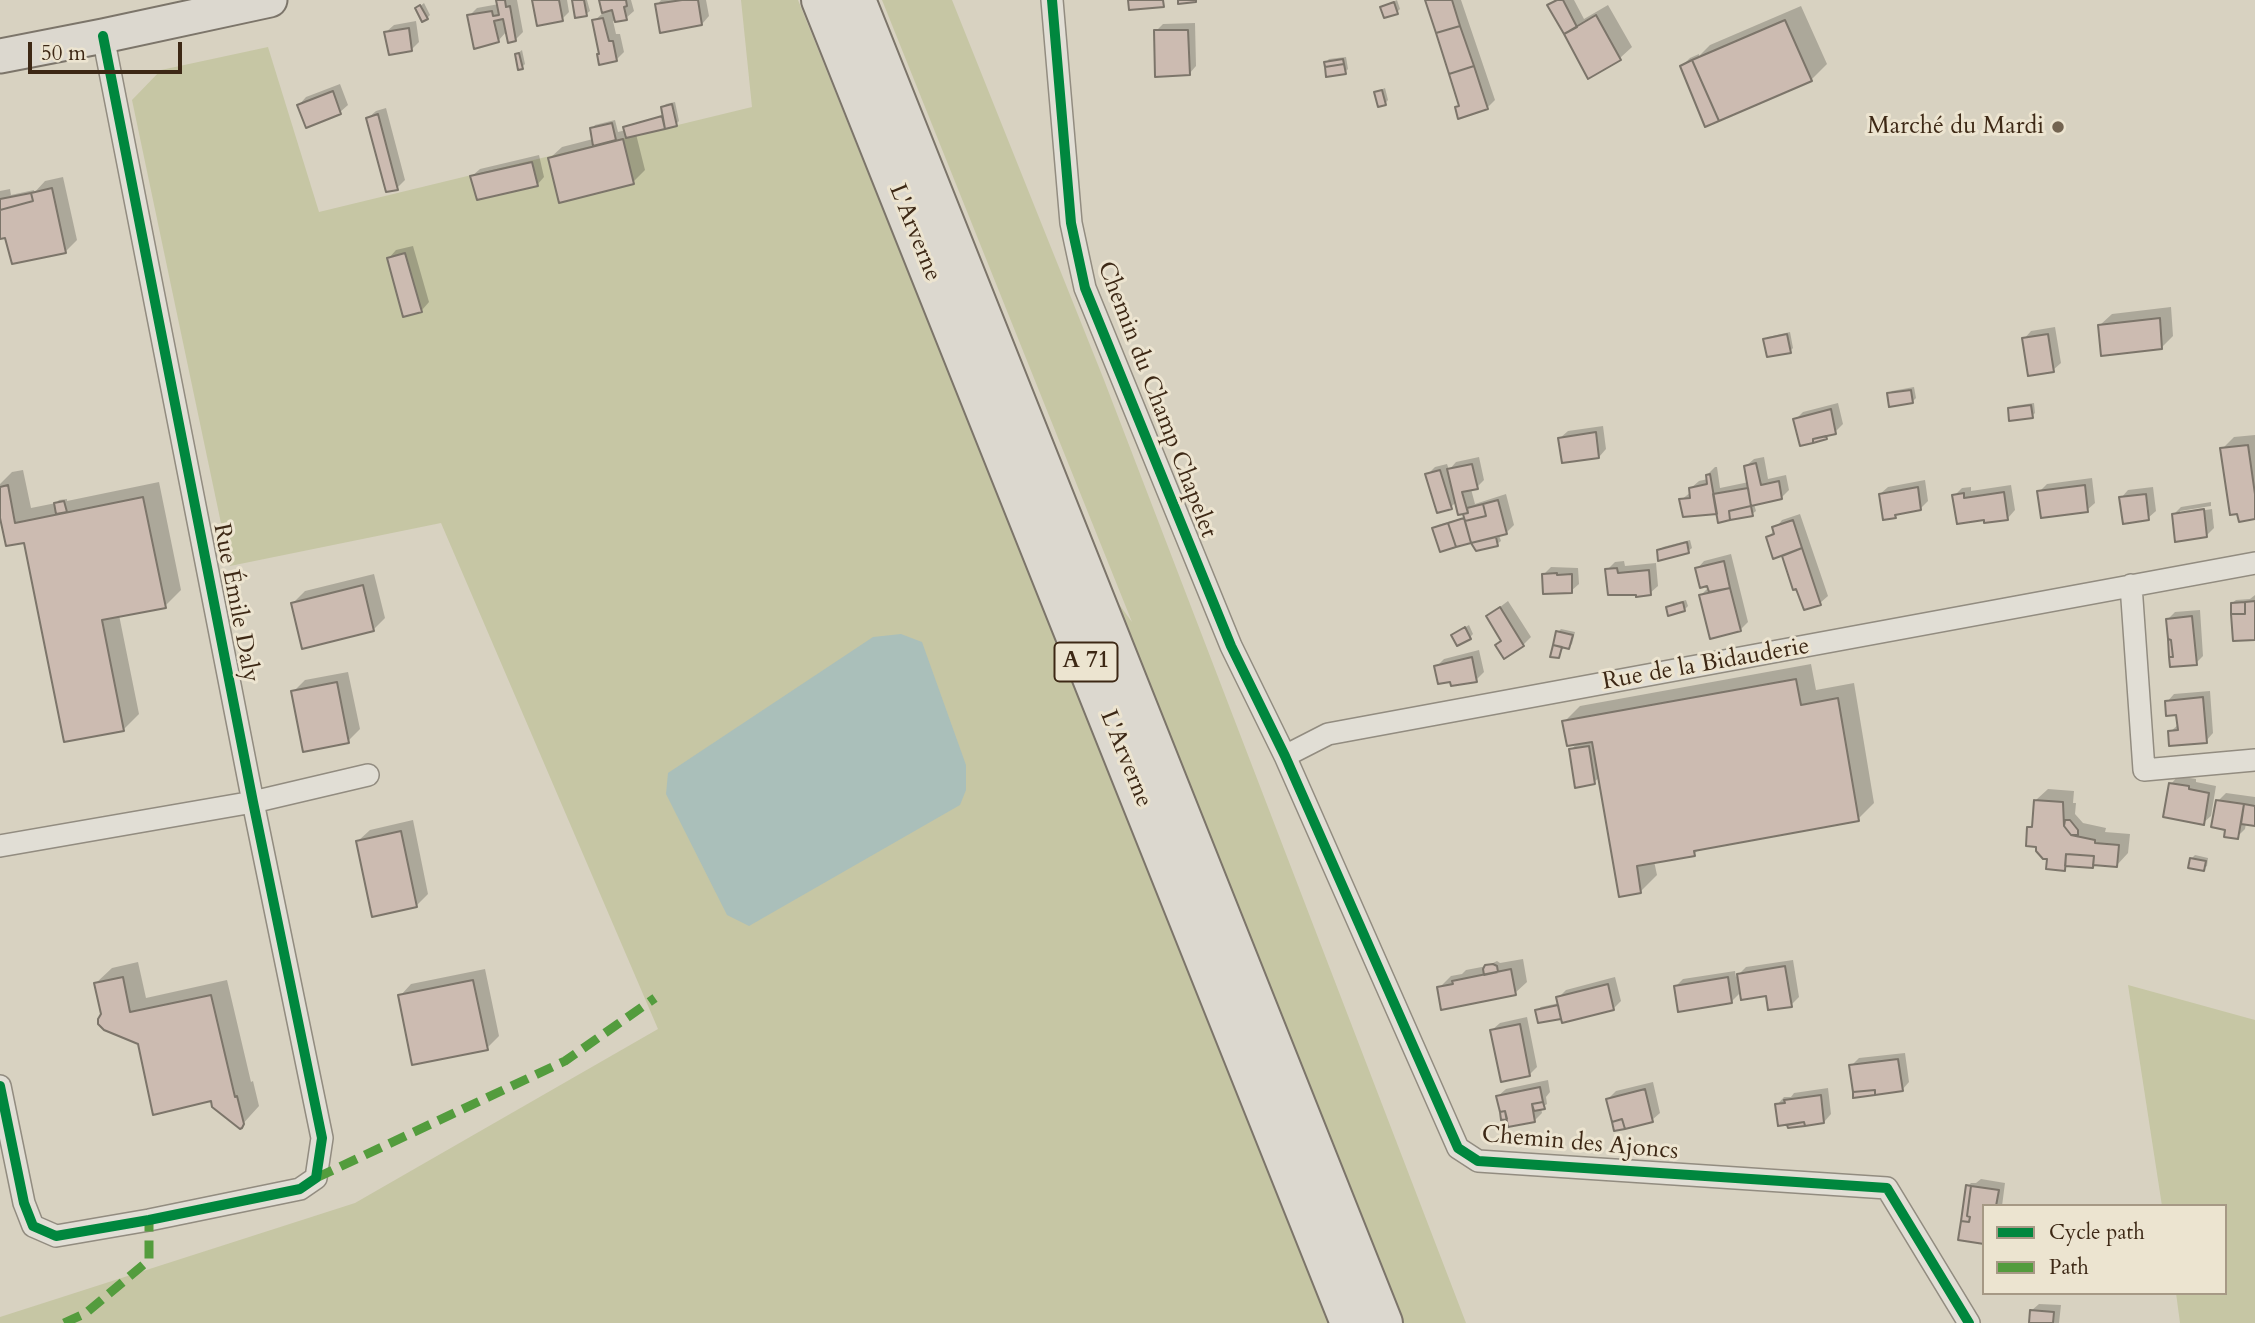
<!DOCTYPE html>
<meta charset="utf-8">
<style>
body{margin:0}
#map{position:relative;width:2255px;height:1323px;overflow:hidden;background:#d8d2c1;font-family:Cardo,serif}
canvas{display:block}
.legend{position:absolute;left:1982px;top:1204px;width:245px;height:91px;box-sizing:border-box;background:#ece4d0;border:2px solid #a69985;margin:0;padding:9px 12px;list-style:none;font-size:21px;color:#3d2815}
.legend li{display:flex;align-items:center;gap:14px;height:35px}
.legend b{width:35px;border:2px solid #a69985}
.scale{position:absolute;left:28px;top:42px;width:154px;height:32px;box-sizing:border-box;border:4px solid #3d2815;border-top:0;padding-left:9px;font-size:21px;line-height:24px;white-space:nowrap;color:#3d2815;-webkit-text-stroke:5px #ece4d0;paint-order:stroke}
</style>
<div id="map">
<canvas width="2255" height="1323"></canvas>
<ul class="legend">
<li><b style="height:9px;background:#00873e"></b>Cycle path</li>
<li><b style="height:9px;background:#539c3d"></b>Path</li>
</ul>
<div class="scale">50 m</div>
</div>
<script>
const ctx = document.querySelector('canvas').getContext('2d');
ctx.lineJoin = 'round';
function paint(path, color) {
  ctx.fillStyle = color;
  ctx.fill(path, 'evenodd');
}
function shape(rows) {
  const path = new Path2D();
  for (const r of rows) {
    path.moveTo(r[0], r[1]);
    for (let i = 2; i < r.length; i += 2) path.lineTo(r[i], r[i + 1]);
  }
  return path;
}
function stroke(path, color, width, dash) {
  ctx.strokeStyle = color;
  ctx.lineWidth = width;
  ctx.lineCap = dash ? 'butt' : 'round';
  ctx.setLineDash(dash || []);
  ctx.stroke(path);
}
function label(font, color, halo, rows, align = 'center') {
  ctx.font = font + ' Cardo,serif';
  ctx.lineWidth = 6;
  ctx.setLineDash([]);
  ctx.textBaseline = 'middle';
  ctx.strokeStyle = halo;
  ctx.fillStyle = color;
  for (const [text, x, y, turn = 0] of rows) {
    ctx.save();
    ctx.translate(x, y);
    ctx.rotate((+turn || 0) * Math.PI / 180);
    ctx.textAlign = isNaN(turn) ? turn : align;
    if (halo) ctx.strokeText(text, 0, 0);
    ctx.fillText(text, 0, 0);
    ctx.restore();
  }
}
paint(shape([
 [741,0,798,0,949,373,1132,622,882,0,952,0,1104,380,1466,1323,0,1323,0,1317,355,1203,658,1029,441,523,230,566,132,100,161,70,268,47,319,212,752,107],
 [2128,985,2255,1020,2255,1323,2180,1323,2176,1293,2225,1293,2225,1206,2162,1206]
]), '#c6c6a4');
paint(shape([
 [901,634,922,642,966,765,966,790,960,805,749,926,727,915,666,794,668,773,873,637]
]), '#aabfba');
paint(shape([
 [498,0,517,0,523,32,516,39,507,31,498,41,469,16,477,8,499,4],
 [534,0,567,0,569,12,562,19],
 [574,0,587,0,590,11,586,14],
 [601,0,631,0,634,11,626,18,613,21,616,34,620,34,624,52,616,60,594,21,603,13],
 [661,0,706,0,709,16,702,24,657,5],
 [1397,0,1400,9,1397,12,1382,7],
 [1427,0,1461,0,1495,100,1487,108,1457,108,1460,104],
 [1555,0,1574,0,1584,19,1608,5,1632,47,1620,58,1589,76,1550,5],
 [424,3,430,15,427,18,417,9],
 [1801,6,1827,64,1811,80,1682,66,1690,58,1699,54,1699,56,1710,45],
 [416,21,419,42,411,50,386,32,394,25],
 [1195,23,1196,66,1189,74,1156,31,1163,24],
 [522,50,525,64,522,67,517,54],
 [1346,57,1348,69,1345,72,1326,62,1329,59],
 [340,84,348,105,340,112,307,126,299,105,306,97],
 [1385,88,1388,100,1385,104,1376,92],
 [675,102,679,121,676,124,636,134,645,170,633,182,550,158,562,147,593,139,592,129,595,125,615,120,618,132,626,130,628,125,664,115,662,108,666,104],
 [386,108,405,180,397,188,368,118,376,111],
 [539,155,544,177,537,185,472,176,480,169],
 [63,177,77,240,65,252,6,235,0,237,0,191,10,189,11,195,34,190,34,193,45,181],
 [413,246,429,302,422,310,404,315,389,258,396,250],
 [2171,307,2173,336,2161,348,2100,325,2112,314],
 [2055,327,2061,363,2053,370,2024,339,2031,331],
 [1790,332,1793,348,1790,351,1765,340,1768,337],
 [1914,387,1916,398,1912,402,1889,394,1892,391],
 [1838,403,1843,424,1835,432,1795,420,1803,412],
 [2034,403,2035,413,2032,416,2009,409,2013,406],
 [1603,426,1606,449,1599,457,1560,438,1568,431],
 [2255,435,2255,518,2222,449,2234,437],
 [1479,457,1484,480,1477,487,1471,489,1475,504,1506,494,1514,525,1506,533,1499,535,1501,541,1497,544,1477,549,1472,542,1441,550,1434,528,1438,525,1466,517,1469,511,1460,513,1457,501,1451,507,1427,475,1435,467,1447,464,1449,470,1456,462],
 [1764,457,1768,479,1786,475,1789,490,1781,498,1754,504,1756,511,1752,514,1718,512,1681,500,1691,492,1691,488,1699,481,1708,479,1707,475,1715,467,1717,467,1720,488,1749,482,1746,466,1754,459],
 [23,470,31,508,56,503,59,500,67,499,67,501,159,482,181,590,165,606,119,615,139,714,123,730,25,541,0,509,0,484,12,472],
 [2092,478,2095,503,2087,510,2039,492,2047,484],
 [1925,480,1928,501,1920,509,1900,512,1895,517,1880,494,1888,487],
 [2011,485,2015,510,2008,518,1954,496,1962,488,1971,487,1971,491],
 [2153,487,2156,511,2148,518,2121,498,2128,490],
 [2211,502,2211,506,2180,511,2180,514,2212,509,2214,528,2206,536,2174,514,2181,507],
 [1800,514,1828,596,1820,603,1798,587,1794,588,1783,554,1768,538,1782,520],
 [1690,540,1692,548,1688,551,1659,551,1663,547],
 [1731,554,1748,622,1740,630,1701,595,1709,587,1697,569,1704,561],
 [1624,561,1625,566,1656,563,1658,586,1650,593,1607,570,1615,562],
 [1551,567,1578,568,1579,584,1571,591,1544,574],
 [374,574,385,618,373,630,293,603,305,591],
 [2255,595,2255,638,2232,603,2236,600,2250,599],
 [1686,600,1688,606,1685,609,1668,607,1671,604],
 [1508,601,1531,637,1523,645,1504,656,1503,640,1488,616],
 [2200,610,2203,656,2196,663,2168,619,2175,612],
 [1469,625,1473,634,1470,637,1453,635],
 [1561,629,1575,632,1572,644,1569,647,1564,646,1559,656,1558,632],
 [1479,650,1484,672,1476,680,1436,667,1444,659],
 [1811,664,1816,690,1854,683,1874,803,1858,819,1701,847,1694,854,1654,861,1657,875,1641,891,1600,777,1594,782,1571,750,1578,742,1564,722,1580,706],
 [348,672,360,729,348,741,293,692,305,680],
 [2210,691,2213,733,2206,741,2170,732,2179,724,2178,713,2167,702,2174,694],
 [2178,776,2196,779,2196,782,2216,786,2211,816,2203,823,2171,784],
 [2048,789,2074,791,2073,803,2076,803,2075,814,2083,823,2106,828,2105,832,2130,834,2128,853,2117,865,2068,865,2064,869,2049,857,2029,828,2034,823,2036,800],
 [2226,793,2255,797,2255,825,2246,823,2245,829,2237,837,2227,828,2218,801],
 [413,820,428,894,416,906,358,841,370,830],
 [2195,855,2208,858,2207,866,2203,869,2191,859],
 [1523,959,1527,982,1515,993,1439,988,1451,976,1462,974,1466,970,1487,966,1497,961,1500,963],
 [1793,960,1799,997,1791,1005,1767,994,1741,992,1731,1002,1676,986,1683,979,1735,971,1736,977,1746,967],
 [138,962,146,998,227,980,251,1082,253,1081,259,1106,240,1127,212,1099,103,1015,96,983,112,968],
 [485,969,499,1036,487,1048,400,996,411,984],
 [1615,977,1621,1001,1613,1009,1540,1021,1537,1010,1541,1007,1559,1003,1558,998,1566,990],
 [1527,1017,1537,1067,1529,1075,1492,1030,1500,1023],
 [1905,1053,1909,1082,1902,1090,1851,1066,1859,1058],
 [1548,1080,1550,1092,1546,1097,1547,1104,1541,1108,1542,1113,1535,1120,1508,1115,1498,1096,1506,1089],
 [1653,1082,1660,1113,1652,1120,1608,1099,1616,1091],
 [1828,1088,1831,1114,1824,1122,1806,1120,1777,1105,1784,1097,1791,1097,1794,1093],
 [1981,1179,2005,1183,2002,1206,1984,1206,1968,1186,1971,1183,1976,1183],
 [2039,1304,2061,1305,2059,1323,2030,1323,2031,1311]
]), '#0003');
const building = shape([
 [496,0,505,0,506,7,510,6,516,41,508,43,503,19,494,21,499,42,474,49,467,15,492,11,493,16,499,15,496,0],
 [532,0,559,0,563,21,537,26,532,0],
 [572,0,584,0,587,16,575,18,572,0],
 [599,0,626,0,627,6,624,7,627,20,615,22,612,10,602,13,599,0],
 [682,0,698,0,702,25,660,33,655,4,682,0],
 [1128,0,1163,0,1164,7,1129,10,1128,0],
 [1178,0,1196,0,1196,2,1178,4,1178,0],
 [1425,0,1452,0,1460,26,1436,33,1425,0],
 [1557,0,1563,0,1577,27,1564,34,1547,5,1557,0],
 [1394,2,1398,14,1384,18,1380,7,1394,2],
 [420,5,428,19,422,22,415,8,420,5],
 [1596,15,1621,60,1588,79,1564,34,1596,15],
 [603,18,609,41,613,41,617,61,599,65,597,54,599,54,592,20,603,18],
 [1785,20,1812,81,1719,121,1692,60,1785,20],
 [1460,26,1474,66,1449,74,1436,33,1460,26],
 [409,28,412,51,389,55,384,32,409,28],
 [1154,30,1188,30,1190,75,1155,77,1154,30],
 [519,53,523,69,518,70,515,54,519,53],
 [1343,59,1344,64,1325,67,1324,62,1343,59],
 [1692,60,1719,121,1705,127,1680,66,1692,60],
 [1344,64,1346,74,1326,77,1325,67,1344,64],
 [1474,66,1488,109,1458,119,1455,107,1459,106,1449,74,1474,66],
 [1382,90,1386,105,1378,107,1374,92,1382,90],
 [333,91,341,114,306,128,297,105,333,91],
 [672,104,677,126,665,129,661,107,672,104],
 [378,114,398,190,386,192,366,118,378,114],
 [662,116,665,129,626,138,623,127,662,116],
 [612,123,616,140,593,146,590,128,612,123],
 [623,139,634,184,559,203,548,158,623,139],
 [532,162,538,186,477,200,470,176,532,162],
 [52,188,66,253,12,264,5,238,0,239,0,208,0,210,33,201,31,193,52,188],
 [31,193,33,201,0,210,0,199,31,193],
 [405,253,422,312,403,317,387,258,405,253],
 [2160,318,2162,349,2101,356,2098,325,2160,318],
 [1787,334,1791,353,1767,357,1763,339,1787,334],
 [2048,334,2054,372,2028,376,2022,338,2048,334],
 [1911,390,1913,403,1889,407,1887,393,1911,390],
 [2031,405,2033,418,2009,421,2008,408,2031,405],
 [1831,409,1836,434,1813,439,1813,443,1800,446,1793,419,1831,409],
 [1596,432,1599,458,1562,463,1558,438,1596,432],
 [1826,436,1827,439,1813,443,1813,439,1826,436],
 [2248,445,2255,494,2255,519,2239,522,2237,514,2230,515,2220,448,2248,445],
 [1756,463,1761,485,1779,481,1782,499,1751,506,1744,466,1756,463],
 [1472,464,1478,489,1462,492,1468,513,1458,515,1447,469,1472,464],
 [1440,470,1452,509,1437,513,1425,474,1440,470],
 [1710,474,1717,514,1683,517,1679,499,1690,498,1689,488,1707,484,1706,475,1710,474],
 [8,485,15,523,143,497,166,608,102,620,124,731,64,742,24,543,6,546,0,518,0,487,8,485],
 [2085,485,2088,512,2041,518,2037,491,2085,485],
 [1918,487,1921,510,1895,515,1896,518,1883,520,1879,494,1918,487],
 [1748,488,1751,506,1729,511,1730,520,1718,523,1713,494,1748,488],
 [2004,492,2008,520,1984,523,1984,520,1957,524,1952,495,1964,493,1964,498,2004,492],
 [2146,494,2149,520,2123,524,2119,497,2146,494],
 [1498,500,1507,534,1471,543,1465,521,1486,516,1483,504,1498,500],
 [64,501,67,512,56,514,54,503,64,501],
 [1483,504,1486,516,1465,521,1463,514,1468,513,1467,508,1483,504],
 [1751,506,1753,516,1730,520,1729,511,1751,506],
 [2204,509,2207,537,2175,542,2172,514,2204,509],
 [1464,518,1471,543,1456,547,1448,523,1464,518],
 [1793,520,1802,548,1773,559,1766,537,1774,534,1772,527,1793,520],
 [1448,523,1456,547,1440,552,1432,528,1448,523],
 [1496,537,1498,546,1476,551,1471,543,1496,537],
 [1687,542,1689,553,1658,561,1657,550,1687,542],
 [1802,548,1821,605,1804,610,1796,589,1793,590,1782,556,1802,548],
 [1724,561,1730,588,1709,592,1707,586,1700,588,1695,568,1724,561],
 [1617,568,1618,573,1649,570,1651,595,1636,597,1636,595,1608,595,1605,569,1617,568],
 [1557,573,1557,575,1572,574,1572,593,1543,594,1542,574,1557,573],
 [363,585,374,631,302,649,291,603,363,585],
 [1730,588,1741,631,1710,639,1699,595,1730,588],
 [2255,601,2255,640,2233,641,2231,614,2245,614,2245,602,2255,601],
 [1683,602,1685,611,1668,616,1666,607,1683,602],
 [2245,602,2245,614,2231,614,2231,603,2245,602],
 [1500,607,1524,646,1504,659,1495,645,1501,641,1486,616,1500,607],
 [2192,616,2197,665,2170,667,2169,657,2173,657,2171,640,2168,639,2166,619,2192,616],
 [1465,627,1471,639,1457,646,1451,635,1465,627],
 [1556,631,1573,635,1569,649,1553,645,1556,631],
 [2168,639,2171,640,2173,657,2169,657,2168,639],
 [1553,645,1562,647,1559,658,1550,657,1553,645],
 [1472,657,1477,682,1451,686,1450,682,1438,684,1434,666,1472,657],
 [1796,679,1801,705,1838,698,1859,821,1694,851,1695,856,1637,866,1641,893,1619,897,1592,742,1567,746,1562,721,1796,679],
 [337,682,349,743,303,752,291,691,337,682],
 [2203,697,2207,743,2169,746,2168,731,2178,730,2176,715,2166,716,2165,701,2203,697],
 [1589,746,1595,784,1575,788,1569,749,1589,746],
 [2169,783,2189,786,2189,789,2209,793,2204,825,2163,817,2169,783],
 [2034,800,2063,802,2064,826,2071,835,2095,840,2095,843,2119,845,2117,867,2093,865,2094,856,2066,854,2065,871,2046,869,2047,859,2043,859,2036,851,2036,847,2026,846,2027,827,2032,827,2034,800],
 [2216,800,2244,804,2238,839,2224,837,2225,830,2211,827,2216,800],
 [2244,804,2255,806,2255,826,2241,824,2244,804],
 [2065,820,2070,820,2078,830,2078,835,2071,835,2064,826,2065,820],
 [401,831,417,907,372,917,356,841,401,831],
 [2066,854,2094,856,2093,868,2065,866,2066,854],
 [2190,858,2206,861,2204,871,2188,868,2190,858],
 [1493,964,1497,966,1498,972,1484,975,1483,969,1485,965,1493,964],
 [1785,966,1792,1007,1768,1010,1766,996,1741,1000,1737,974,1785,966],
 [1511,969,1516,995,1441,1010,1437,987,1453,984,1452,981,1511,969],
 [123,977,130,1012,211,995,235,1097,237,1096,244,1124,242,1128,240,1129,212,1107,211,1101,153,1115,138,1044,104,1030,98,1024,98,1019,101,1014,94,983,123,977],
 [1728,977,1732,1003,1678,1012,1674,986,1728,977],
 [473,980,488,1050,412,1065,398,995,473,980],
 [1608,984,1614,1010,1562,1023,1556,997,1608,984],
 [1558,1005,1561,1019,1538,1023,1535,1010,1558,1005],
 [1520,1024,1530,1076,1501,1082,1490,1030,1520,1024],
 [1898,1059,1903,1091,1875,1095,1875,1090,1853,1092,1849,1065,1898,1059],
 [1540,1087,1543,1102,1532,1104,1535,1122,1508,1127,1505,1111,1500,1112,1496,1096,1540,1087],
 [1645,1089,1653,1122,1625,1129,1622,1119,1612,1122,1606,1099,1645,1089],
 [1875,1090,1875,1095,1853,1098,1853,1092,1875,1090],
 [1821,1095,1824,1123,1805,1126,1804,1122,1778,1126,1775,1104,1785,1103,1784,1100,1821,1095],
 [1543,1102,1545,1109,1534,1111,1532,1104,1543,1102],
 [1505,1111,1507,1119,1501,1120,1500,1112,1505,1111],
 [1622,1119,1625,1129,1614,1131,1612,1122,1622,1119],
 [1804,1122,1805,1126,1788,1128,1787,1125,1804,1122],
 [1966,1185,1971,1186,1967,1216,1970,1217,1969,1222,1961,1221,1966,1185],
 [1971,1186,1999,1190,1996,1206,1984,1206,1984,1244,1958,1240,1961,1221,1969,1222,1970,1217,1967,1216,1971,1186],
 [2030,1310,2054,1312,2053,1323,2029,1323,2030,1310]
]);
paint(building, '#ccbbb1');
stroke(building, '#7c756a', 2);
const street = shape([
 [1052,0,1071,223,1085,288,1231,646,1285,756,1458,1148,1478,1161,1887,1188,1969,1323],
 [2131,585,2144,770,2255,760],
 [1285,756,1328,734,2255,563],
 [0,846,253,802,368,775],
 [0,1086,24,1203,33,1226,56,1236,149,1220,300,1189,316,1178,322,1138,253,802,103,36]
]);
const primary = shape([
 [0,56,103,36,270,0]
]);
const highway = shape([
 [821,0,1350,1323],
 [856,0,1383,1323]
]);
stroke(street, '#928c80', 24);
stroke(primary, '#7c756a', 37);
stroke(highway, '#7c756a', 42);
stroke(street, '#e1ded5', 21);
stroke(primary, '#dcd8cf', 33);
stroke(highway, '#dcd8cf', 38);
stroke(shape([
 [316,1178,565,1061,655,998],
 [64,1323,86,1313,149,1260,149,1220]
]), '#539c3d', 9, [18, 9]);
stroke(shape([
 [1052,0,1071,223,1085,288,1231,646,1285,756,1458,1148,1478,1161,1887,1188,1969,1323],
 [0,1086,24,1203,33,1226,56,1236,149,1220,300,1189,316,1178,322,1138,253,802,103,36]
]), '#00873e', 10);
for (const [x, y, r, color] of [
 [2058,127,7,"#736451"]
]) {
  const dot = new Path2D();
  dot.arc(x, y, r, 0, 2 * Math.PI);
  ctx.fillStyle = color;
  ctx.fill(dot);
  stroke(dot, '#ece4d0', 2.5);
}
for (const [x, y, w] of [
 [1086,662,63]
]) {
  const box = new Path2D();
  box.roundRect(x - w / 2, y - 19.5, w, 39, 5);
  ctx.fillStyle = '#ece4d0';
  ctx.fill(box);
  stroke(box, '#3d2815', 2);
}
label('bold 23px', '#3d2815', null, [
 ["A 71",1086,662]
]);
label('24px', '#3d2815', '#ece4d0', [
 ["Marché du Mardi",2044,127]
], 'right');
label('24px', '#3d2815', '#ece4d0', [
 ["L'Arverne",914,233,68],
 ["Chemin du Champ Chapelet",1156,400,69],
 ["Rue Émile Daly",235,603,79],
 ["Rue de la Bidauderie",1706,665,-10],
 ["L'Arverne",1125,759,68],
 ["Chemin des Ajoncs",1580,1144,5]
]);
</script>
